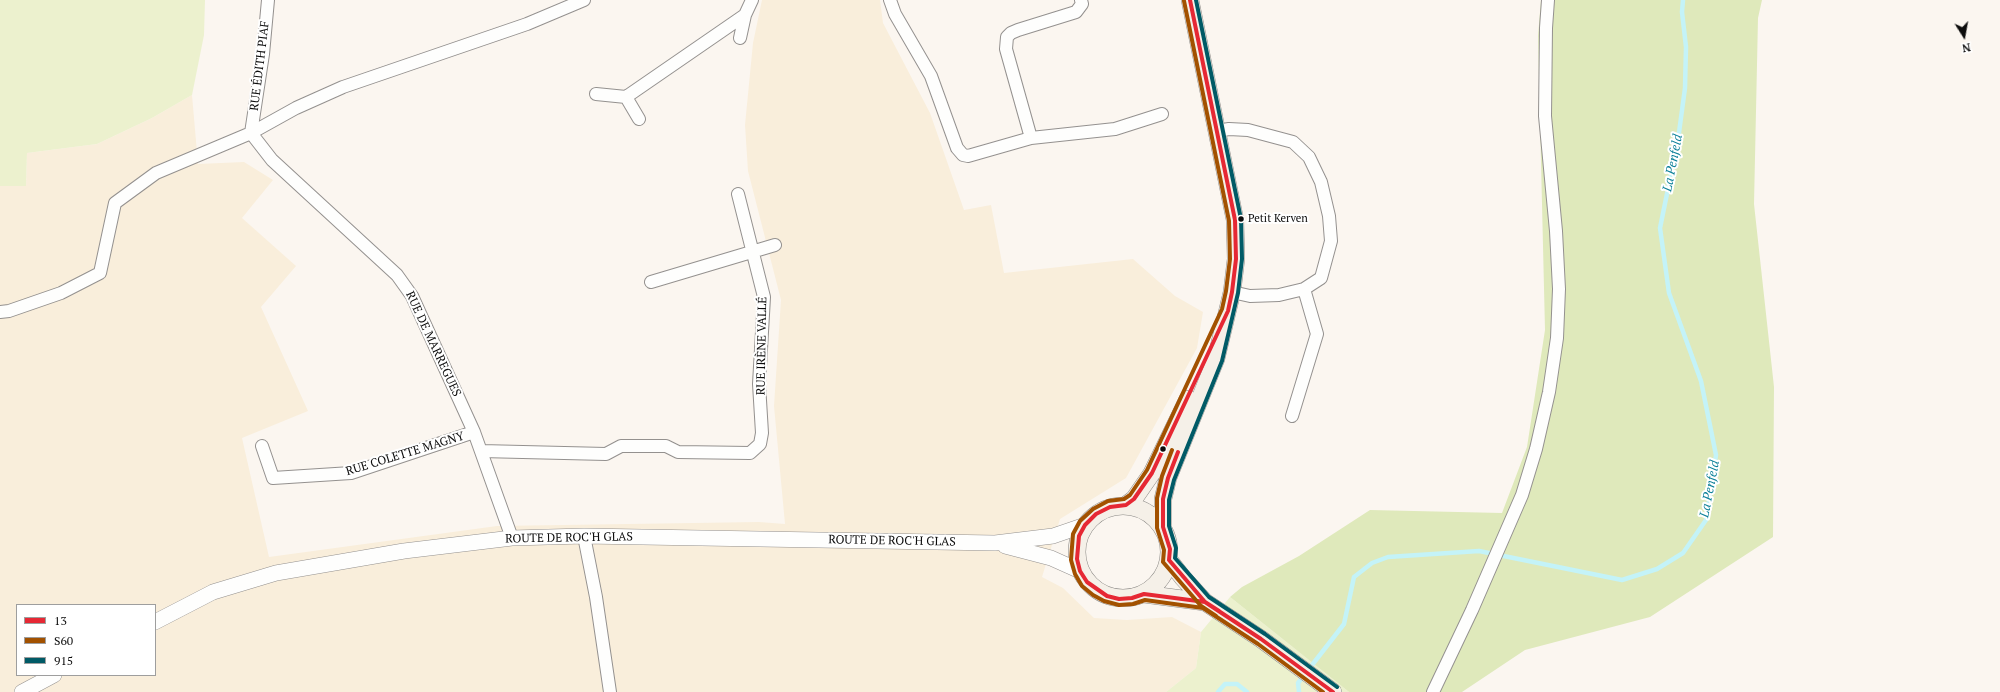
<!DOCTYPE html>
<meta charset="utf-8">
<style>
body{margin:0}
#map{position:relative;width:2000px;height:692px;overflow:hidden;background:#fbf6f0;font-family:"PT Serif",serif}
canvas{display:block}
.legend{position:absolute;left:16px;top:604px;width:140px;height:72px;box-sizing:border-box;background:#fff;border:1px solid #9e9e9e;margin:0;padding:5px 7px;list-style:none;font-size:12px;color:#0c0c0c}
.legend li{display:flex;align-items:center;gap:8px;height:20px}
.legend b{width:20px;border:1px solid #9e9e9e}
.north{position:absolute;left:1944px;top:16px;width:40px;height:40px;-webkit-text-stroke:3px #fff;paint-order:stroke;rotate:169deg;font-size:11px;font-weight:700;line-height:16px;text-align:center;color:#0c0c0c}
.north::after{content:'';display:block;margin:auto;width:14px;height:18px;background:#0c0c0c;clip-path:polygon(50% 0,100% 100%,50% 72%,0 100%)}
</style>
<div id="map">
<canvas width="2000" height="692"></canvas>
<ul class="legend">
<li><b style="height:5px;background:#e62834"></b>13</li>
<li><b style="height:5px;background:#a25100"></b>S60</li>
<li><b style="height:5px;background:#005a66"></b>915</li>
</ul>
<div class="north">N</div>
</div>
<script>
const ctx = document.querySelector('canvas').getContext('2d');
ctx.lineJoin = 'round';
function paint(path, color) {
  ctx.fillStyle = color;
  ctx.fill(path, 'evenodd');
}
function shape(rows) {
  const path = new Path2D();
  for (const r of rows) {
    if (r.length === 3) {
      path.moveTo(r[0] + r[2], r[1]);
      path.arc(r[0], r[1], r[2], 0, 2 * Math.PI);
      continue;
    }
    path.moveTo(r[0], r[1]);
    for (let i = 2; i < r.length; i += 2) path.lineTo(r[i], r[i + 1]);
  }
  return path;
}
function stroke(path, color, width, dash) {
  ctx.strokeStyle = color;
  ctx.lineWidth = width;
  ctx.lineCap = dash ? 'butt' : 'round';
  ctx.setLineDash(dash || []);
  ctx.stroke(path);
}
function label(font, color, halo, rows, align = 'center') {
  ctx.font = font + ' "PT Serif",serif';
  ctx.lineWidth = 4;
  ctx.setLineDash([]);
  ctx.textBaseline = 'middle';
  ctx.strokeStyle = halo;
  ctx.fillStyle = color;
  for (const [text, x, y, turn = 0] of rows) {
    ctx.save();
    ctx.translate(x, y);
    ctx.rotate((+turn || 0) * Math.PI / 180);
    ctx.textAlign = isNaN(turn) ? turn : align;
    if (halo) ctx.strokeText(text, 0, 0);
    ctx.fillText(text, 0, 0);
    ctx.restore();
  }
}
paint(shape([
 [762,0,880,0,883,23,930,113,964,210,991,205,1004,273,1133,259,1175,296,1203,312,1197,348,1126,478,1060,519,1042,577,1063,588,1094,618,1127,620,1172,617,1201,632,1196,668,1166,692,0,692,0,186,26,186,27,153,97,144,152,118,192,95,198,164,244,162,273,180,242,218,296,266,261,307,308,411,242,438,269,557,497,526,759,522,785,524,774,406,781,300,748,171,745,125,753,43],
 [17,605,155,605,155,675,17,675]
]), '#f9eedb');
paint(shape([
 [0,0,205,0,204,35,192,95,152,118,97,144,27,153,26,186,0,186],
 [1230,597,1349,692,1166,692,1196,668,1201,632]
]), '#ecf1ce');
paint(shape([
 [1541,0,1762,0,1758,18,1754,204,1774,387,1773,537,1650,617,1525,650,1462,692,1349,692,1230,597,1242,587,1299,556,1370,510,1502,513,1527,447,1545,330,1538,36]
]), '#dfe9bb');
stroke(shape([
 [1218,692,1225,684,1237,684,1247,692],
 [1299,692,1298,683,1344,624,1354,577,1372,563,1388,557,1479,551,1622,580,1657,569,1683,553,1706,520,1716,455,1701,381,1669,293,1660,228,1678,140,1685,88,1686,47,1682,12,1683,0]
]), '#c4f3f8', 4.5);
const minor = shape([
 [890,0,895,14,931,76,957,148,963,155,968,156,1031,138,1115,129,1162,114],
 [740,38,745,15],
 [596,94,626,97,745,15,752,0],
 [626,97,639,119],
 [1217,131,1229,129,1248,130,1293,142,1309,157,1321,182,1329,216,1331,241,1321,278,1304,289,1279,295,1250,296,1232,292],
 [251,133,272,160,397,275,412,296,474,432,512,538],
 [251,133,263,54,268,0],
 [1031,138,1006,49,1007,37,1011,33,1018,30,1076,12,1082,4,1081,0],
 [651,282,775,245],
 [0,312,9,311,61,293,100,273,115,203,156,173,251,133,296,108,343,87,527,24,584,0],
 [1292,416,1317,334,1304,289],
 [262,446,273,478,351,473,474,432],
 [481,451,606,454,621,446,666,446,678,452,750,453,760,444,762,433,759,384,764,297,738,194],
 [584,536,596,597,610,692],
 [1433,692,1472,610,1522,495,1536,449,1549,392,1557,338,1559,289,1556,231,1545,116,1546,28,1548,0]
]);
const tertiary = shape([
 [1005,546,1051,558,1080,571],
 [155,622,213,592,276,573,404,551,512,538,584,536,995,543,1053,536,1085,525],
 [22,692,54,675]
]);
const secondary = shape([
 [1126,505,1134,499,1152,473,1188,399],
 [1123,552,46],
 [1163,527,1163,499,1168,478,1216,359,1232,292,1236,259,1235,220,1190,0],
 [1169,560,1183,578,1205,602,1261,639,1333,692],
 [1144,594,1205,602]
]);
stroke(minor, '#94918f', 14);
stroke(tertiary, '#94918f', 16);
stroke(secondary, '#8a8885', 18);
stroke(minor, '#fefefd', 12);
stroke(tertiary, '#fefefd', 15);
stroke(secondary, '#f5f0e8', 17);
stroke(shape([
 [1190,0,1235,220,1236,259,1232,292,1228,311,1152,473,1134,499,1126,505,1110,507,1096,514,1085,525,1079,536,1077,559,1080,571,1087,582,1107,596,1119,599,1132,598,1144,594,1205,602,1261,639,1333,692],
 [1178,452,1168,478,1163,499,1163,527,1170,549,1169,560,1205,602,1219,611]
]), '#e62834', 4);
stroke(shape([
 [1184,1,1229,221,1230,259,1226,291,1222,309,1147,470,1130,495,1124,499,1108,501,1093,509,1080,521,1073,534,1071,560,1075,574,1082,586,1093,595,1104,601,1119,605,1133,604,1145,600,1203,608,1258,644,1323,692],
 [1172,450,1162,476,1157,498,1157,528,1164,550,1163,562,1201,606,1216,616]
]), '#a25100', 4);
stroke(shape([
 [1196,0,1241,219,1242,259,1238,293,1222,361,1174,480,1169,500,1169,526,1176,548,1175,558,1209,597,1265,634,1337,687]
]), '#005a66', 4);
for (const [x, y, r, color] of [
 [1241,219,3.5,"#0c0c0c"],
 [1163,449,3.5,"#0c0c0c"]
]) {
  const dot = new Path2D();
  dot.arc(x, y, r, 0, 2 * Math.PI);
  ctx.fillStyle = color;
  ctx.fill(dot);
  stroke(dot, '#fff', 1.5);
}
label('11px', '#0c0c0c', '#fff', [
 ["Petit Kerven",1248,219]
], 'left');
label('12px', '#0c0c0c', '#fff', [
 ["RUE ÉDITH PIAF",260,66,-83],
 ["RUE DE MARREGUES",433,344,65],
 ["RUE IRÈNE VALLÉ",762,346,-89],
 ["RUE COLETTE MAGNY",405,454,-17],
 ["ROUTE DE ROC'H GLAS",569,538,-1],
 ["ROUTE DE ROC'H GLAS",892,541,1]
]);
label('italic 13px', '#0c8099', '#fff', [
 ["La Penfeld",1673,163,-79],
 ["La Penfeld",1710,489,-79]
]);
</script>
